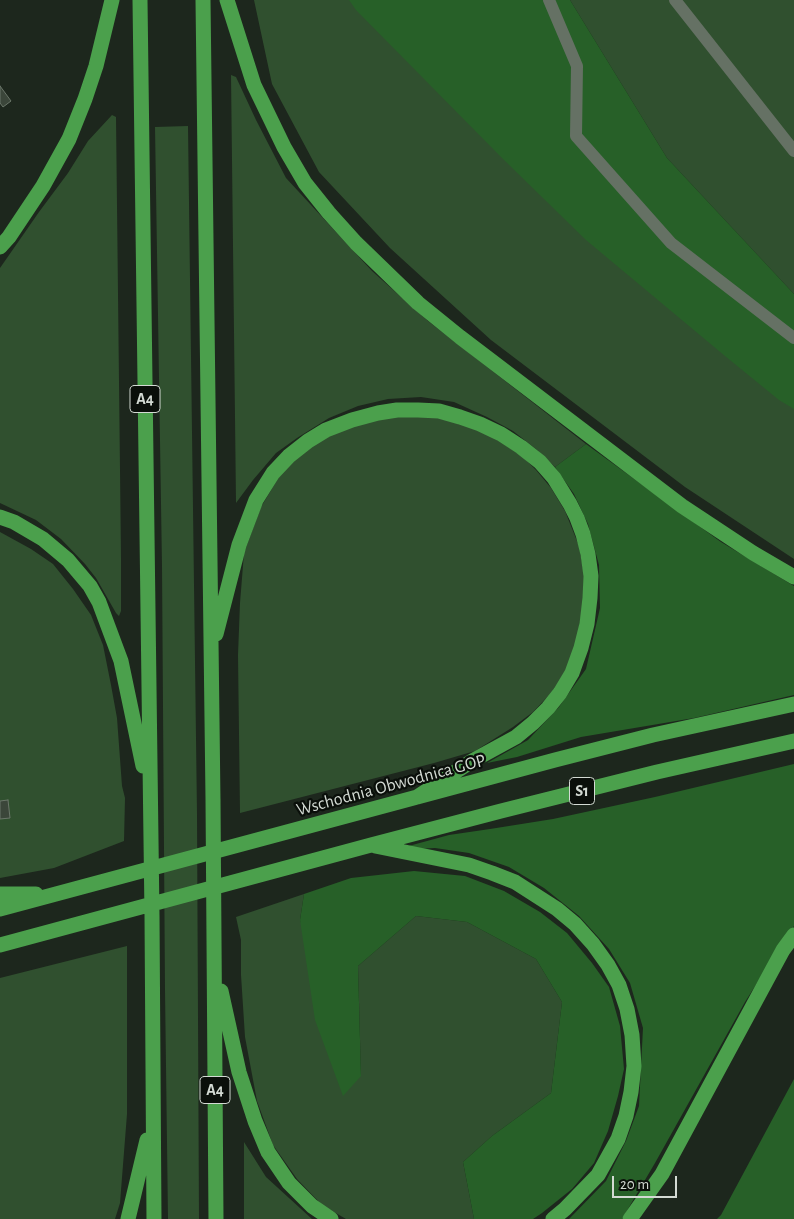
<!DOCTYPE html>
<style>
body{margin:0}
#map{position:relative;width:794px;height:1219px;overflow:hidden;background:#1d271d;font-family:"Alegreya Sans",sans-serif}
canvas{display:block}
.scale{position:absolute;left:612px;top:1176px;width:65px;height:22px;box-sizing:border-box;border:2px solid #d3dad3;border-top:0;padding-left:6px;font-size:15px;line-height:18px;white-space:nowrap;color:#d3dad3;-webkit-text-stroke:4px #0a0f0a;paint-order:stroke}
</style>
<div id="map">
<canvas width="794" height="1219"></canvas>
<div class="scale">20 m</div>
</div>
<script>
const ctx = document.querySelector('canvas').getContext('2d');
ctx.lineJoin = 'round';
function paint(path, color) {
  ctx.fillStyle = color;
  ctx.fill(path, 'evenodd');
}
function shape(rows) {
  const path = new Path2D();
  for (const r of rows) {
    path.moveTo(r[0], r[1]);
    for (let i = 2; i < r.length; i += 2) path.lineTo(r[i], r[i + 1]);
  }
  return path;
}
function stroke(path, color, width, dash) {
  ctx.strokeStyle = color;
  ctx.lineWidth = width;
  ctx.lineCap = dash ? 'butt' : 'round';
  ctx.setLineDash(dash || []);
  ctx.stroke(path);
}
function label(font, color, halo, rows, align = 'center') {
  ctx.font = font + ' "Alegreya Sans",sans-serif';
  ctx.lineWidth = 4.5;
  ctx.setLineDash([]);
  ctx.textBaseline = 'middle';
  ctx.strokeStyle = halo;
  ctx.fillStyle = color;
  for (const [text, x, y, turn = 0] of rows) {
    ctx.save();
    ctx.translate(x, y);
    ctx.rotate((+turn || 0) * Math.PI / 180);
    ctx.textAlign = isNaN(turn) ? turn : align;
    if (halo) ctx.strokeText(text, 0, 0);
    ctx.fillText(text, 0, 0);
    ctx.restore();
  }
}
paint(shape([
 [254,0,363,0,794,403,794,559,685,487,491,340,390,248,319,172,272,84],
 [570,0,794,0,794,294,667,158],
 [231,75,236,77,256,120,286,178,372,271,428,321,586,444,555,467,536,449,513,431,487,417,454,402,421,397,388,399,358,406,329,418,297,438,276,453,253,480,236,503],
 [112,115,116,117,121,558,121,611,119,616,116,613,96,578,85,564,61,539,36,520,0,503,0,268,39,212,68,173,88,141],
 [188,126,197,814,199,1219,168,1219,165,990,162,566,155,127],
 [422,413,478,428,522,456,536,470,551,488,565,511,579,546,584,574,583,608,576,642,567,672,550,694,533,712,513,727,475,751,434,763,240,813,238,655,240,603,244,553,261,507,279,477,298,453,359,420],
 [0,532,31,549,53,564,73,589,91,615,103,645,111,685,117,718,122,786,125,798,124,841,54,868,0,878],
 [304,894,300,920,361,1076,358,966,416,916,467,922,536,959,562,1002,551,1093,492,1136,463,1162,474,1219,346,1219,322,1205,297,1179,273,1145,257,1101,245,1037,241,975,241,940,236,917],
 [127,946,127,1114,120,1203,115,1219,0,1219,0,978],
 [244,1142,266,1177,312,1219,244,1219]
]), '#30502f');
paint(shape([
 [349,0,570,0,667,158,794,294,794,409,779,400,725,356,586,240,502,158,356,10],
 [586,444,721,542,794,586,794,695,694,718,581,737,517,757,487,763,528,740,559,707,586,669,600,608,599,565,588,524,574,494,555,467],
 [794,764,794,926,779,948,745,1002,655,1163,622,1219,569,1219,606,1181,626,1141,639,1106,643,1028,630,983,609,949,579,916,544,888,509,867,469,853,435,848,394,850,449,835,490,829,553,819,655,797],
 [414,871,465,876,504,891,540,912,567,933,592,963,609,987,620,1026,624,1069,618,1096,608,1131,594,1163,572,1189,542,1213,533,1219,474,1219,463,1162,492,1136,551,1093,562,1002,536,959,467,922,416,916,358,966,361,1076,343,1096,315,1020,300,920,304,894,351,878],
 [794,1079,794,1219,717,1219,721,1215]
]), '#276028');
const building = shape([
 [0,86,11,101,3,107,0,103,0,86],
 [8,800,10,818,0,819,0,801,8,800]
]);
paint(building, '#3b463a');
stroke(building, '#6b776a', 1);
stroke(shape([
 [549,0,577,66,576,136,671,243,794,338],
 [675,0,794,151]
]), '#657164', 12);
stroke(shape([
 [140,0,152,915,154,1219],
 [203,0,213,799,216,1219],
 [227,0,254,85,284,147,305,183,329,213,356,243,418,303,460,337,682,506,753,553,794,577],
 [0,247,9,237,43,186,69,139,85,99,96,66,112,0],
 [0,517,14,522,43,539,68,560,90,586,99,602,121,661,143,766],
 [216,634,239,545,256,500,273,473,289,456,308,441,326,430,352,420,378,413,397,410,418,410,439,411,460,417,480,424,501,434,521,447,540,462,554,478,570,504,577,518,583,534,588,554,591,576,590,598,587,624,581,648,572,673,560,693,548,708,533,723,516,737,472,761,417,797],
 [375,846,469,865,492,873,515,882,557,909,575,924,593,944,608,965,619,985,627,1009,632,1035,634,1066,631,1092,626,1116,618,1139,598,1175,565,1209,553,1219],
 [0,894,36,894],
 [0,909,555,760,653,735,794,704],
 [0,945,371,845,501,811,657,772,794,741],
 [221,991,239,1072,255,1121,268,1152,289,1183,312,1206,331,1219],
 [128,1219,147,1140],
 [630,1219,662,1174,783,950,794,935]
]), '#4ba04c', 15);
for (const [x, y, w] of [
 [145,399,30],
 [582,791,25],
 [215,1090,30]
]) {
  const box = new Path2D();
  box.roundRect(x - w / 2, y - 13.5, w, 27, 4);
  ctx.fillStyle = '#0a0f0a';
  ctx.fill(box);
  stroke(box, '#d3dad3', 1);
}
label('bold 16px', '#d3dad3', null, [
 ["A4",145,399],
 ["S1",582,791],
 ["A4",215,1090]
]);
label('18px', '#d3dad3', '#0a0f0a', [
 ["Wschodnia Obwodnica GOP",391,785,-15]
]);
</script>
